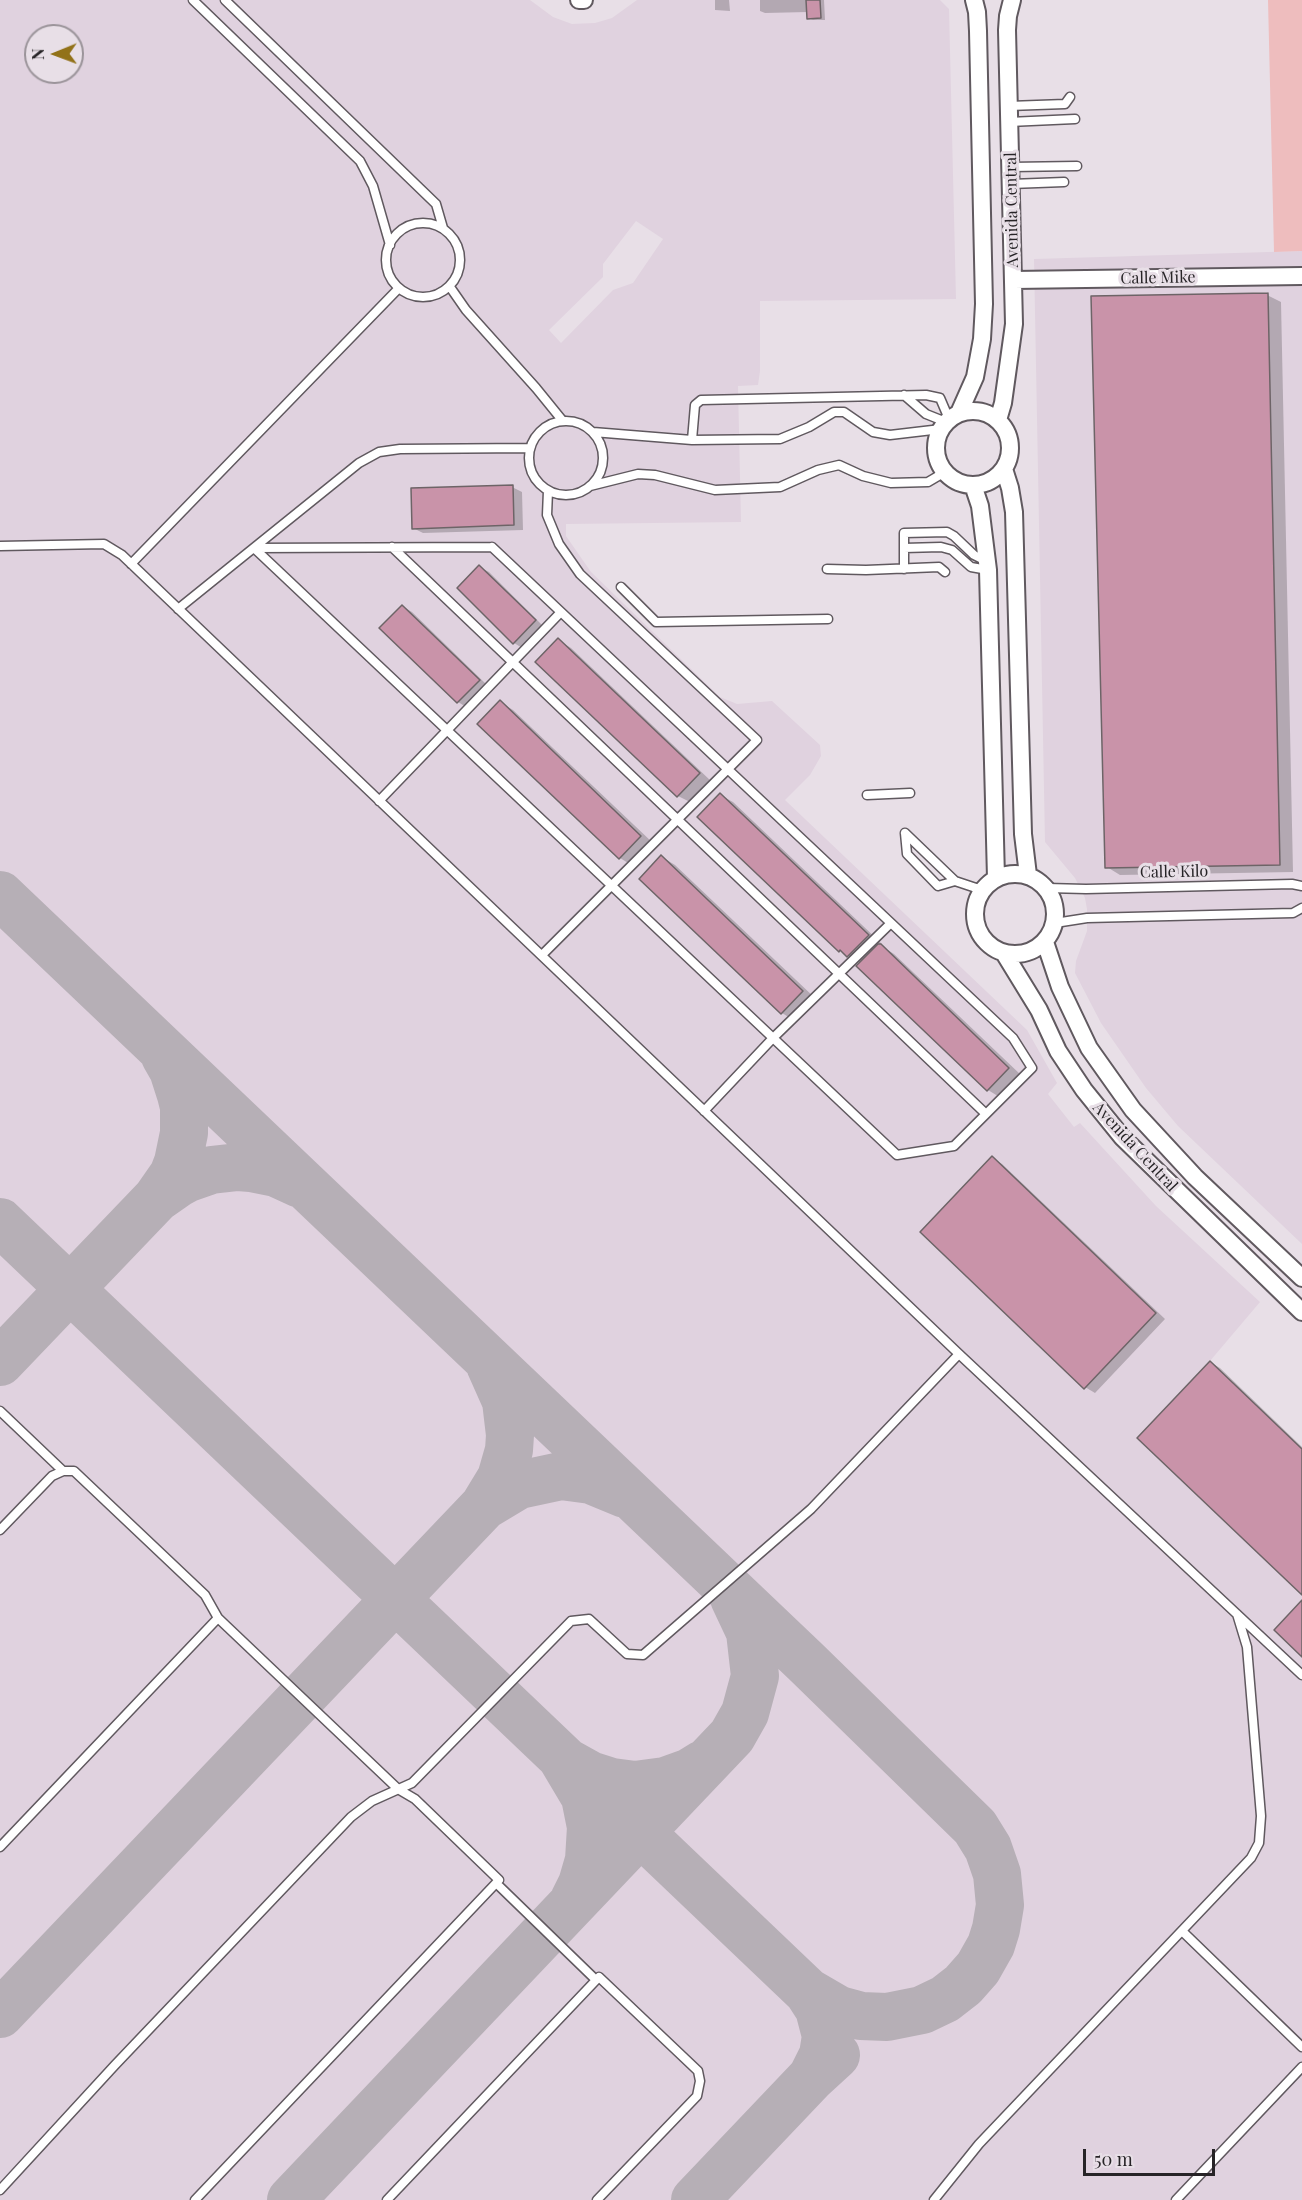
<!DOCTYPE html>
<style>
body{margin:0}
#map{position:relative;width:1302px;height:2200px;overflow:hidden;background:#e8dfe7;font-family:"Playfair Display",serif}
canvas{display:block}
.north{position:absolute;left:24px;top:24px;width:60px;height:60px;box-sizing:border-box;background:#e8dfe7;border:2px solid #9b949a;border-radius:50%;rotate:269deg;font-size:16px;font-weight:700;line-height:24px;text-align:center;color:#272427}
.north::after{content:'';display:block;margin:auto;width:21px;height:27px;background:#927219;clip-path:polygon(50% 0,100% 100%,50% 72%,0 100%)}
.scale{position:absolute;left:1083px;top:2149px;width:132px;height:27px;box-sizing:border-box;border:3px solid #272427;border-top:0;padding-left:8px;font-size:18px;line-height:21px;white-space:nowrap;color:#272427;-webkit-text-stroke:4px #e8dfe7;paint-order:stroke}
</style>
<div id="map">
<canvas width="1302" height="2200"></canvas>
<div class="north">N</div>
<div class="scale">50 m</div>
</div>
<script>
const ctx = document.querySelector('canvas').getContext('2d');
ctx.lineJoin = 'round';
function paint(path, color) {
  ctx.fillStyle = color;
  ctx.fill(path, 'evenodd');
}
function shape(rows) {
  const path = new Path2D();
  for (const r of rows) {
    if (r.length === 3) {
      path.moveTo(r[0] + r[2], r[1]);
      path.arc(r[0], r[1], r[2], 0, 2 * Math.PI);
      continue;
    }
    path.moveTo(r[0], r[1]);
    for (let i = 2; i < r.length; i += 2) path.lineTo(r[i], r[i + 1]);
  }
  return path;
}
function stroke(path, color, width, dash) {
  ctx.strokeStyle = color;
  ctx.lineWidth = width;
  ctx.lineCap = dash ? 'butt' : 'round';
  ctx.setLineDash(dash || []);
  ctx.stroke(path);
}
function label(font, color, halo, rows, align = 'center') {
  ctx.font = font + ' "Playfair Display",serif';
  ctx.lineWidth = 6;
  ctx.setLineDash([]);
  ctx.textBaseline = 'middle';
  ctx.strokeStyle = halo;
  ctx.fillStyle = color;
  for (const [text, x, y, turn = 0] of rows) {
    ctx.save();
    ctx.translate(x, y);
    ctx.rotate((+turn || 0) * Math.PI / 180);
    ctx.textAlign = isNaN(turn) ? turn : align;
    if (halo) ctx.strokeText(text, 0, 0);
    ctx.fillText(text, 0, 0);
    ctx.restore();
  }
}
paint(shape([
 [0,0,530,0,553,17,572,24,595,23,612,18,637,0,940,0,949,9,956,299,760,301,760,371,758,385,738,386,741,522,566,524,566,536,591,572,720,697,737,704,772,701,820,745,821,756,810,775,785,800,1027,1030,1057,1083,1048,1094,1074,1127,1080,1123,1156,1206,1260,1302,1210,1361,1302,1449,1302,2200,0,2200],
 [36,36,72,36,72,72,36,72],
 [636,221,663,239,633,283,613,290,561,343,549,330,603,277,603,264],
 [1302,251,1302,1244,1178,1126,1146,1088,1101,1023,1075,973,1076,961,1087,931,1087,909,1085,898,1075,878,1045,842,1034,259]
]), '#e0d2df');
paint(shape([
 [1268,0,1302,0,1302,251,1274,252]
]), '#eebdbe');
paint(shape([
 [715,0,729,0,730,11,715,10],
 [760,0,824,0,825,20,813,20,808,18,808,12,765,13,760,11],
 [1267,295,1281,302,1293,872,1120,875,1107,867],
 [512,487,522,492,523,530,423,533,413,528],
 [479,567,489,572,544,627,524,649,514,643,459,588],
 [402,606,412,612,488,686,468,708,458,702,381,628],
 [558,640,571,648,712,782,692,803,678,796,537,662],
 [500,702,513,710,654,844,633,866,620,858,479,724],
 [720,795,733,802,882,944,880,945,894,954,1022,1076,1001,1098,988,1090,859,966,861,963,840,951,699,816],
 [662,857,675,865,816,999,795,1021,782,1013,641,879],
 [992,1158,1002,1164,1165,1319,1095,1393,1085,1387],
 [1210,1362,1220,1368,1302,1447,1302,1593]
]), '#0003');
stroke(shape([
 [0,895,806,1662,975,1827,988,1848,997,1874,1000,1905,996,1929,991,1945,978,1968,963,1985,945,1999,922,2010,887,2017,861,2016,839,2010,808,1992],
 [157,1198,173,1175,178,1162,184,1133,184,1107,181,1095,173,1070,165,1056],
 [0,1222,808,1992,819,2009,826,2036,823,2055,812,2077],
 [0,1362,157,1198,177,1184,188,1178,211,1170,238,1167,251,1168,276,1173,300,1184],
 [484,1506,519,1485,561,1476,591,1480,625,1494],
 [574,1900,582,1884,589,1860,591,1827,585,1797,563,1760,590,1775,612,1782,635,1785,665,1781,690,1772,703,1764],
 [0,2014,484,1506,501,1478,509,1450,510,1435,506,1401,490,1365],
 [291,2200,732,1736,745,1713,755,1676,750,1632,734,1598],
 [695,2200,812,2077,836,2055]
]), '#b6afb6', 48);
const building = shape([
 [806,0,820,0,821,18,807,19,806,0],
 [1268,293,1280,865,1105,868,1091,296,1268,293],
 [513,485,514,525,412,529,411,488,513,485],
 [479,565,536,620,513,644,457,588,479,565],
 [402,605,480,680,457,703,379,628,402,605],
 [558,638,700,773,677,797,535,662,558,638],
 [500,700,641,836,619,859,477,724,500,700],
 [720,793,869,935,847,957,840,950,839,952,697,817,720,793],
 [661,855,803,991,781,1014,639,879,661,855],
 [878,944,881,944,1009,1068,987,1091,856,966,878,944],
 [992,1156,1156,1313,1084,1389,920,1232,992,1156],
 [1210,1361,1302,1449,1302,1595,1137,1438,1210,1361],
 [1302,1600,1302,1657,1274,1630,1302,1600]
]);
paint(building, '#c993a9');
stroke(building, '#6d6467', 1.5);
const lane = shape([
 [193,0,360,161,373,186,390,245],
 [225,0,436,204,443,228],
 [1009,106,1065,104,1070,97],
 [1009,122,1075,119],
 [1011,167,1077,166],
 [1011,184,1064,182],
 [423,260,37],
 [450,287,466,310,536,388,562,420],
 [904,395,926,414,946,422],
 [566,458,37],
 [593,432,692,440,780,439,809,427,834,412,844,412,873,432,890,435,941,429],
 [692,440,695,405,701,400,926,395,940,398,949,419],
 [590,486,638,474,655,475,715,490,780,487,818,470,839,465,863,476,891,483,928,482,945,472],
 [0,546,104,544,122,555,959,1354,1302,1675],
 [392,547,986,1114],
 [492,547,1013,1038,1032,1068,954,1146,897,1155,254,548,492,547],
 [904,548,904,533,947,532,954,536,974,555,986,561],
 [131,564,399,288],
 [827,569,866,570,939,567,945,572],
 [904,569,904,548,941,547,952,550,971,567,988,570],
 [621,587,656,622,828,619],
 [178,609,359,463,379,452,400,449,529,448],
 [867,795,910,793],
 [379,801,561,612],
 [905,833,955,881,982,890],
 [905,833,907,854,938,886,955,881],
 [1047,888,1086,889,1292,884,1302,886],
 [1055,923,1087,918,1293,913,1302,908],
 [542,955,757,740,580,574,559,544,547,515,548,491],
 [704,1111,773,1038,891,923],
 [0,1411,63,1471],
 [0,1530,52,1476,63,1471,74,1471,205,1595,218,1618,0,1847],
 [496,1883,596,1980],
 [1182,1931,1302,2047],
 [0,2190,115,2065,351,1817,372,1801,412,1783,571,1621,589,1619,627,1654,643,1655,811,1509,959,1354],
 [195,2200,499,1880,415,1799,398,1789,218,1618],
 [387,2200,599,1977,698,2071,700,2081,697,2096,597,2200],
 [934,2200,979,2144,1251,1858,1259,1843,1261,1816,1247,1647,1237,1614],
 [1176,2200,1302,2067]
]);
const street = shape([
 [579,0,584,0],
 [1014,280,1302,276],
 [973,448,37],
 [959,413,975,377,982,339,984,304,978,31,977,12,974,0],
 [998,420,1003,403,1014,324,1007,30,1008,16,1012,0],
 [1004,469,1010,488,1014,512,1023,834,1028,875],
 [973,485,980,506,988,570,996,878],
 [1015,914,40],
 [1045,942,1060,987,1089,1048,1133,1110,1195,1177,1302,1278],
 [1004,953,1039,1010,1058,1051,1084,1090,1122,1137,1302,1312]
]);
stroke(lane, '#60595f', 11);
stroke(street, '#60595f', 20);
stroke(lane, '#fff', 8);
stroke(street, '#fff', 16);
label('16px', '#272427', '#e8dfe7', [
 ["Avenida Central",1012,210,-91],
 ["Calle Mike",1158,278,-1],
 ["Calle Kilo",1174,872,-1],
 ["Avenida Central",1135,1147,47]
]);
</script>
